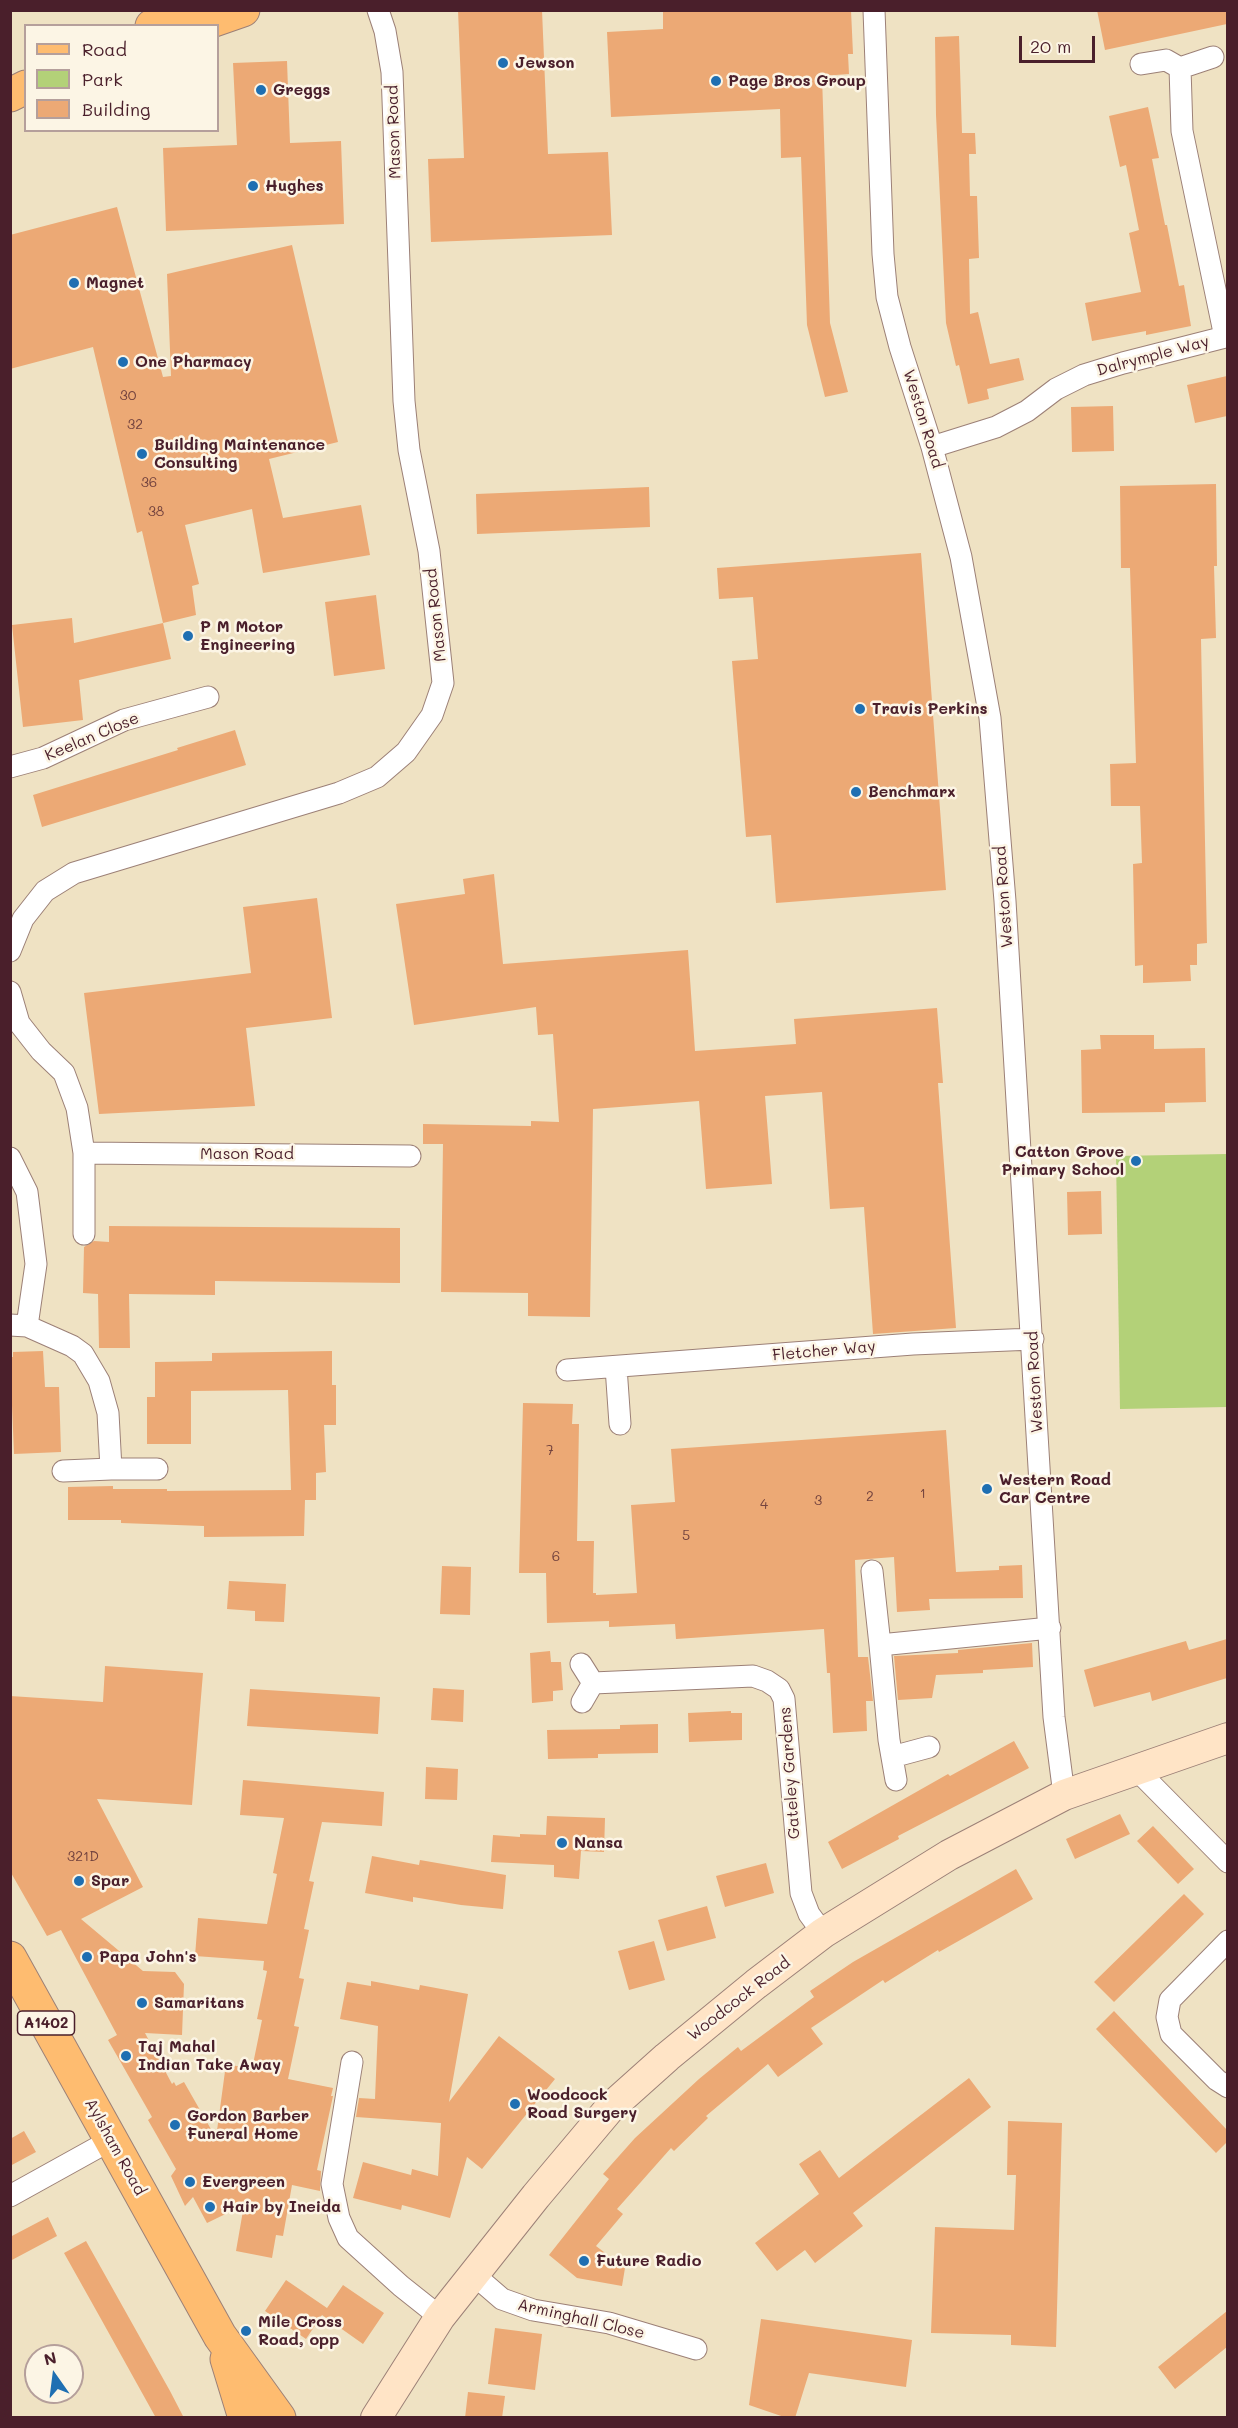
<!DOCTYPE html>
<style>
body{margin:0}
#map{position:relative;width:1238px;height:2428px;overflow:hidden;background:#efe2c3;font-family:Mali,sans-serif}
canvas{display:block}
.frame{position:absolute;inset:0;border:12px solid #4a1f2b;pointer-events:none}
.legend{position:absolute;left:24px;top:24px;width:195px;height:108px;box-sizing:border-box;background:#fcf5e5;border:2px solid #b59f9b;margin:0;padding:8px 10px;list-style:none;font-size:18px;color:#4a1f2b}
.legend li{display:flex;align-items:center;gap:12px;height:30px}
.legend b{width:30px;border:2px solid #b59f9b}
.north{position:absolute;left:24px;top:2344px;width:60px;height:60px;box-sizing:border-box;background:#fcf5e5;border:2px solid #b59f9b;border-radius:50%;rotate:346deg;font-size:16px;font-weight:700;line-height:24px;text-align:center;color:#4a1f2b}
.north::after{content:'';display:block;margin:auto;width:21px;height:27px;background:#1f6fb2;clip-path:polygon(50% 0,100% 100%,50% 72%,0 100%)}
.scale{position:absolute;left:1019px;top:36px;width:76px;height:27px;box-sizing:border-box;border:3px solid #4a1f2b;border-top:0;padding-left:8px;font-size:18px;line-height:21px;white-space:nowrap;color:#4a1f2b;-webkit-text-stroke:4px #fcf5e5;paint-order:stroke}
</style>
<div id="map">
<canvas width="1238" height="2428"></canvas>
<div class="frame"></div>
<ul class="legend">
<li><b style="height:8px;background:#febc70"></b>Road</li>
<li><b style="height:16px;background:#b3d178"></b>Park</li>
<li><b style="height:16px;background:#eca975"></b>Building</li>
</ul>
<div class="north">N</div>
<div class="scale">20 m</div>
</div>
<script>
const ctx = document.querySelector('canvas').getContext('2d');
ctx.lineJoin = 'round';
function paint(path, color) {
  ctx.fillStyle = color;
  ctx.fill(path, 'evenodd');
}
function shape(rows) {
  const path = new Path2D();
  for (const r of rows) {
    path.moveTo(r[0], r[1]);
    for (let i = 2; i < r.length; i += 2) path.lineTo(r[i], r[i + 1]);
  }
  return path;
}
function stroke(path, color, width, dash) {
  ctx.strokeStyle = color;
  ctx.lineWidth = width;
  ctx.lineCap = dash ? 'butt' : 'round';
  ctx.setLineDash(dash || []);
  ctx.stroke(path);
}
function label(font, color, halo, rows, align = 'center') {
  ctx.font = font + ' Mali,sans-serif';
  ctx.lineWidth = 5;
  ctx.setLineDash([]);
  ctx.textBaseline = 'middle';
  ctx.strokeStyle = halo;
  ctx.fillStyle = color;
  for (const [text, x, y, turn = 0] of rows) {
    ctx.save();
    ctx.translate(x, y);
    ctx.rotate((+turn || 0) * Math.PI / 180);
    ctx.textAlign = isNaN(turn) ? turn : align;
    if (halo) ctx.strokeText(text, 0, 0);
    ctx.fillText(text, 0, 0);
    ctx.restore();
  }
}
paint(shape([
 [1227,1154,1227,1407,1120,1409,1116,1156]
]), '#b3d178');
paint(shape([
 [458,10,542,10,548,154,608,152,612,235,431,242,428,159,464,158],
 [663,10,851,10,853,54,848,54,849,74,822,76,830,323,848,392,825,397,807,325,801,157,781,158,780,109,611,117,607,32,663,29],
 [1097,10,1227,10,1227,24,1105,50],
 [959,36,962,133,975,133,976,154,969,154,970,196,977,196,979,258,969,259,970,314,978,312,990,364,1019,358,1024,380,987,389,989,399,968,404,959,365,956,366,946,323,936,115,935,37],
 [287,61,290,143,341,141,344,224,166,231,163,148,237,145,233,63],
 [1148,107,1159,158,1152,159,1165,225,1167,225,1179,286,1184,285,1191,326,1146,335,1146,331,1092,341,1085,303,1141,292,1129,233,1139,230,1126,165,1120,167,1109,116],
 [117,207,163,377,171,376,167,274,292,245,338,442,269,459,283,518,361,505,370,555,263,573,252,509,185,525,199,584,192,586,196,615,163,623,142,531,137,533,93,347,10,369,10,235],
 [1227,376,1227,416,1195,423,1187,385],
 [1113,406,1114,451,1072,452,1071,407],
 [1216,484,1217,566,1214,566,1216,638,1201,639,1207,943,1197,944,1197,965,1190,965,1191,981,1143,983,1143,965,1135,966,1133,864,1142,863,1140,806,1111,806,1110,764,1136,763,1130,568,1121,568,1120,486],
 [649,487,650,527,477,534,476,494],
 [921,553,946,890,776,903,771,835,746,837,732,661,758,659,753,597,719,599,717,568],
 [376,595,385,669,334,676,325,602],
 [72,618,74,643,163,623,171,659,79,680,83,720,23,727,12,625],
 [235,730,246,765,42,827,33,795,178,750,177,748],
 [494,874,503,964,688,950,695,1051,796,1044,794,1019,937,1008,943,1083,938,1083,956,1328,873,1334,864,1207,830,1209,822,1092,765,1096,772,1184,706,1189,699,1101,593,1109,590,1317,528,1316,528,1293,441,1292,443,1144,423,1144,423,1124,531,1126,531,1121,559,1122,553,1034,538,1035,536,1007,414,1025,396,904,465,894,463,879],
 [317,898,332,1018,246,1028,255,1106,99,1114,84,993,251,973,243,907],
 [1100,1035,1154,1035,1154,1049,1205,1048,1206,1102,1165,1103,1165,1112,1082,1113,1081,1050,1101,1049],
 [1101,1191,1102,1234,1068,1235,1067,1192],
 [109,1226,400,1228,400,1283,215,1281,215,1295,129,1294,130,1348,99,1348,98,1294,83,1293,84,1247,94,1241,109,1242],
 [43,1351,45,1387,59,1387,61,1452,14,1454,10,1357,13,1357,13,1352],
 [332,1351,332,1385,336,1385,336,1425,324,1425,326,1472,316,1473,316,1500,305,1500,304,1536,204,1537,204,1526,121,1523,121,1520,68,1520,68,1487,113,1486,113,1489,167,1489,167,1491,291,1490,288,1390,191,1391,191,1444,147,1444,147,1397,155,1397,155,1362,212,1361,212,1353],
 [523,1403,573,1404,572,1424,579,1424,577,1541,594,1541,593,1593,596,1593,596,1595,637,1593,631,1505,675,1502,671,1449,946,1430,956,1572,999,1570,999,1566,1022,1565,1023,1598,929,1599,930,1610,897,1612,894,1557,855,1560,858,1657,868,1657,873,1701,866,1701,867,1731,833,1733,830,1673,827,1673,824,1629,676,1639,675,1624,609,1627,609,1621,547,1623,546,1573,519,1573],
 [442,1566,471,1567,470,1615,440,1614],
 [229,1581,286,1584,284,1622,255,1621,255,1611,227,1609],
 [1227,1639,1227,1678,1152,1701,1150,1692,1094,1707,1084,1670,1186,1641,1189,1650],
 [1032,1643,1033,1667,983,1670,983,1673,936,1675,932,1698,898,1700,894,1656,958,1653,958,1650],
 [550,1651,551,1662,561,1662,563,1690,553,1691,553,1701,532,1703,530,1653],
 [105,1666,203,1673,192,1805,97,1799,143,1887,81,1919,143,1971,175,1972,184,1984,182,2035,145,2033,172,2084,174,2082,176,2086,184,2082,216,2138,226,2064,252,2069,262,2020,257,2019,267,1971,263,1970,264,1961,195,1956,198,1918,267,1924,277,1874,273,1873,284,1818,240,1815,243,1780,384,1792,382,1826,322,1822,309,1881,314,1882,304,1929,309,1930,299,1978,304,1979,294,2026,299,2027,288,2079,333,2088,331,2096,333,2096,317,2170,321,2171,320,2191,292,2185,283,2236,276,2235,272,2258,236,2251,244,2205,207,2223,193,2197,185,2206,171,2176,176,2169,148,2120,152,2117,108,2040,117,2035,61,1930,47,1936,10,1871,10,1696,103,1702],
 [433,1688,464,1690,463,1722,431,1720],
 [250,1689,380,1697,378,1734,247,1726],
 [731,1711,731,1713,742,1713,742,1740,689,1742,688,1713],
 [658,1724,658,1753,598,1754,598,1758,548,1759,547,1730,620,1729,620,1725],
 [1014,1741,1029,1768,898,1836,899,1839,842,1869,828,1842,948,1774,950,1776],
 [426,1767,458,1769,457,1800,425,1799],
 [1120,1814,1130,1834,1075,1859,1066,1839],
 [547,1816,605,1818,604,1852,581,1851,579,1879,554,1877,554,1865,491,1862,493,1835,520,1837,520,1834,546,1835],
 [1153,1826,1194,1869,1178,1884,1137,1841],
 [372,1856,419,1865,420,1860,506,1875,503,1909,461,1905,413,1897,413,1902,365,1893],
 [766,1863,774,1893,725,1907,716,1876],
 [1016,1869,1033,1899,939,1952,938,1950,885,1983,883,1980,811,2028,823,2044,778,2077,768,2064,706,2116,708,2118,674,2151,671,2148,617,2209,623,2214,596,2246,625,2268,622,2286,577,2278,549,2255,609,2179,603,2174,635,2138,699,2079,738,2047,741,2051,814,1997,810,1991,853,1962],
 [1184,1894,1204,1914,1114,2002,1094,1982],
 [707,1906,716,1938,667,1951,658,1920],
 [654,1941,665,1980,629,1990,618,1951],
 [371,1981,419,1990,420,1985,468,1994,449,2102,499,2036,555,2079,482,2169,467,2157,450,2218,402,2205,401,2210,353,2198,363,2162,411,2175,412,2169,438,2176,441,2123,356,2117,359,2098,375,2099,378,2026,340,2019,347,1982,371,1986],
 [1114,2011,1227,2130,1227,2142,1216,2153,1096,2029],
 [969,2078,991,2107,853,2213,863,2226,815,2263,805,2250,777,2271,755,2243,819,2194,799,2164,820,2150,839,2178],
 [1008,2121,1062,2123,1056,2347,1011,2345,1011,2335,931,2333,935,2227,1014,2230,1016,2175,1007,2175],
 [24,2131,36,2152,10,2166,10,2139],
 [48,2217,57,2236,10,2261,10,2237],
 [86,2241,170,2391,184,2418,156,2418,101,2319,64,2253],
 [286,2280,327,2308,343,2285,384,2313,363,2344,322,2315,306,2339,265,2311],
 [1227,2311,1227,2347,1175,2389,1158,2367],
 [761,2319,912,2340,906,2387,809,2373,795,2418,787,2418,749,2405],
 [495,2328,542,2334,535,2390,488,2384],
 [468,2392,505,2396,502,2418,465,2418]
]), '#eca975');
const street = shape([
 [874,10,883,254,887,297,900,347,932,447,961,557,990,718,1005,901,1054,1717,1064,1795],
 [1180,68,1213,57],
 [932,447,996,427,1027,411,1056,389,1084,375,1123,363,1225,337,1182,131,1180,68,1166,60,1141,64],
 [10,767,43,758,124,720,208,697],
 [10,951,23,919,45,891,74,873,339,793,377,777,406,752,432,715,443,683,429,551,409,450,404,401,392,72,385,31,378,10],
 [10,992,19,1023,41,1051,64,1073,77,1108,84,1153,84,1234],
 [84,1153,410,1156],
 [10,1158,27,1192,36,1264,27,1326],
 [10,1325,27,1326,72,1346,83,1354,99,1381,108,1413,111,1469,63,1471],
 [616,1367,620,1424],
 [567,1370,913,1344,1033,1339],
 [111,1469,157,1469],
 [872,1571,880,1645,1050,1628],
 [880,1645,889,1740,896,1780],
 [581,1664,593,1683,753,1676,767,1681,779,1689,784,1699,801,1893,809,1914,823,1933],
 [582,1702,593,1683],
 [892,1757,929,1747],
 [1136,1769,1228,1862],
 [1228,1941,1170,2000,1167,2017,1171,2034,1217,2080,1228,2087],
 [352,2062,332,2184,339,2218,348,2238,401,2286,440,2317],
 [10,2196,111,2140],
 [473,2274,502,2299,533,2310,609,2323,696,2349]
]);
const secondary = shape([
 [376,2418,440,2317,536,2196,610,2108,667,2057,756,1984,823,1933,949,1855,1064,1795,1228,1738]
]);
const primary = shape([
 [10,1958,220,2336,279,2418],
 [227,2359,245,2418]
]);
const highway = shape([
 [152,26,182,10],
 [197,26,243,10],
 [10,95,26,87]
]);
stroke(street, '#9c8077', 23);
stroke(secondary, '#9c8077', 32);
stroke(primary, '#9c8077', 35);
stroke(highway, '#9c8077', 35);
stroke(street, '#fff', 21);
stroke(secondary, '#ffe4c6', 30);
stroke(primary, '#febc70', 33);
stroke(highway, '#febc70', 33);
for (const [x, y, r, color] of [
 [503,63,6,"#1f6fb2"],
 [716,81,6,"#1f6fb2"],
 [261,90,6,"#1f6fb2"],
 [253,186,6,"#1f6fb2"],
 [74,283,6,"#1f6fb2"],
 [123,362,6,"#1f6fb2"],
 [142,454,6,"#1f6fb2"],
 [188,636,6,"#1f6fb2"],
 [860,709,6,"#1f6fb2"],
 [856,792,6,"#1f6fb2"],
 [1136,1161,6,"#1f6fb2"],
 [987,1489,6,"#1f6fb2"],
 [562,1843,6,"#1f6fb2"],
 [79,1881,6,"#1f6fb2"],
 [87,1957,6,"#1f6fb2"],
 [142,2003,6,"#1f6fb2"],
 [126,2056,6,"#1f6fb2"],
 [515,2104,6,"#1f6fb2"],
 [175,2125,6,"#1f6fb2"],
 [190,2182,6,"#1f6fb2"],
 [210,2207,6,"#1f6fb2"],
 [584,2261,6,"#1f6fb2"],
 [246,2331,6,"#1f6fb2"]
]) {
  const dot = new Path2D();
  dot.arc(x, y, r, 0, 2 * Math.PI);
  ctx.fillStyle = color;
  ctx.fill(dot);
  stroke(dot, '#fcf5e5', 2);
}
label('14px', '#72423e', null, [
 ["30",128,396],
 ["32",135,425],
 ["36",149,483],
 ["38",156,512],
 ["7",550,1451],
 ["1",923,1494],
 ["2",870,1497],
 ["3",818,1501],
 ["4",764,1505],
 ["5",686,1536],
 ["6",556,1557],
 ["321D",83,1857]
]);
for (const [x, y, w] of [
 [46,2023,57]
]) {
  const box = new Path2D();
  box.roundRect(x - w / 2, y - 12, w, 24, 4.5);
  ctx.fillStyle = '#fcf5e5';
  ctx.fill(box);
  stroke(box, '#4a1f2b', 1.5);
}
label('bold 15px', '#4a1f2b', null, [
 ["A1402",46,2023]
]);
label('bold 16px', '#4a1f2b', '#fcf5e5', [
 ["Jewson",515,63],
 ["Page Bros Group",728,81],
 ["Greggs",273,90],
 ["Hughes",265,186],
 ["Magnet",86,283],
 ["One Pharmacy",135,362],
 ["Building Maintenance",154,445],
 ["Consulting",154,463],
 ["P M Motor",200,627],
 ["Engineering",200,645],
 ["Travis Perkins",872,709],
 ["Benchmarx",868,792],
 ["Catton Grove",1124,1152,"right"],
 ["Primary School",1124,1170,"right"],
 ["Western Road",999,1480],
 ["Car Centre",999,1498],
 ["Nansa",574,1843],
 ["Spar",91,1881],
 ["Papa John's",99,1957],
 ["Samaritans",154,2003],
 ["Taj Mahal",138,2047],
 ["Indian Take Away",138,2065],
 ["Woodcock",527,2095],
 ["Road Surgery",527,2113],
 ["Gordon Barber",187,2116],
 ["Funeral Home",187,2134],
 ["Evergreen",202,2182],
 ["Hair by Ineida",222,2207],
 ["Future Radio",596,2261],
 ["Mile Cross",258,2322],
 ["Road, opp",258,2340]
], 'left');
label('16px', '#4a1f2b', '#fcf5e5', [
 ["Mason Road",394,132,-92],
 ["Dalrymple Way",1153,356,-15],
 ["Weston Road",923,419,73],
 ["Mason Road",436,615,-96],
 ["Keelan Close",92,737,-23],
 ["Weston Road",1004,897,-94],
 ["Mason Road",247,1154],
 ["Fletcher Way",824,1351,-5],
 ["Weston Road",1035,1382,-93],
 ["Gateley Gardens",790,1773,-94],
 ["Woodcock Road",739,1999,-38],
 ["Aylsham Road",115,2147,61],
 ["Arminghall Close",581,2319,13]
]);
</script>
